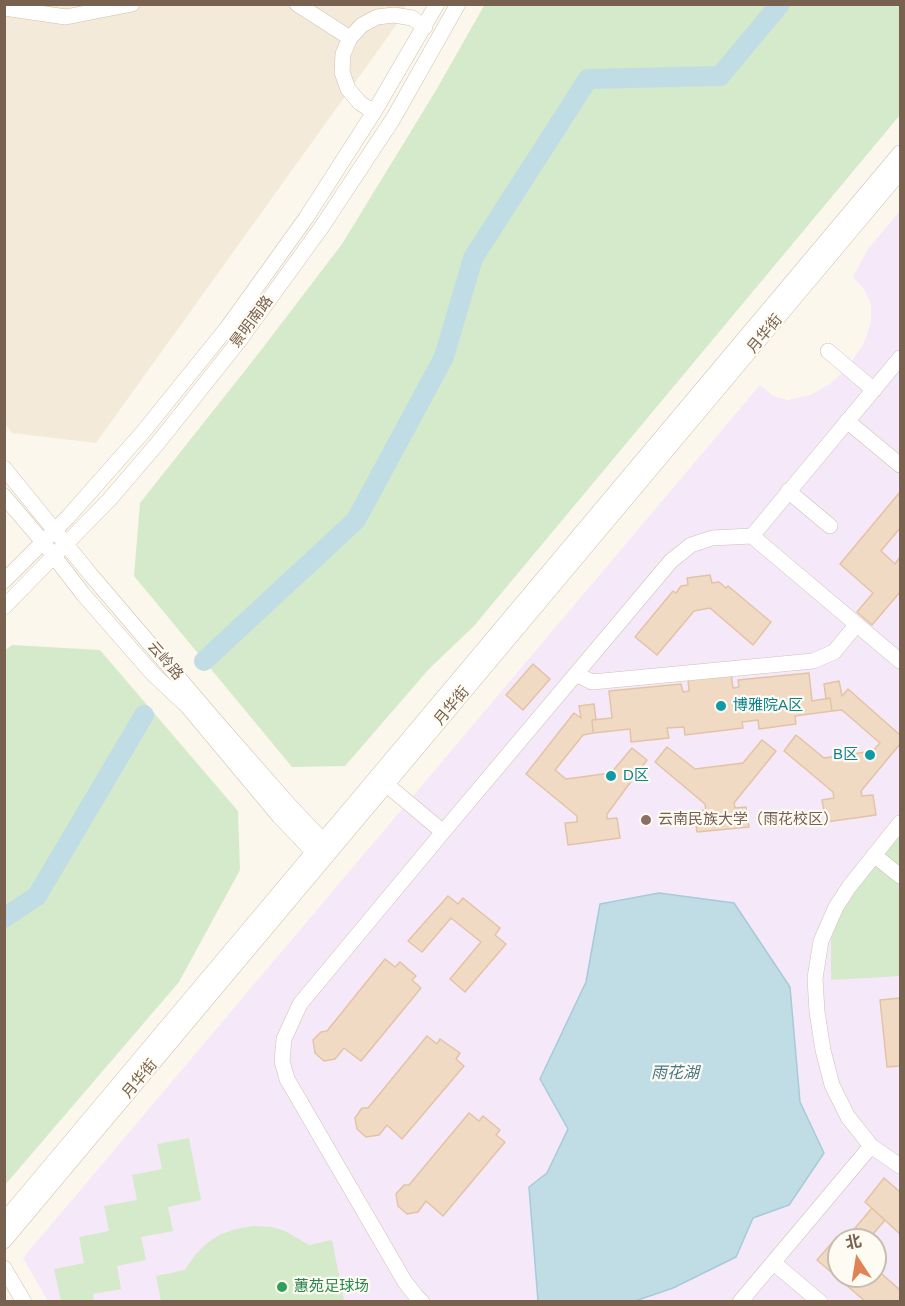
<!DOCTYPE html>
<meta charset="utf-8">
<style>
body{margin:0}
#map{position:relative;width:905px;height:1306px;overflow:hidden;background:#fcf7ec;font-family:Helvetica,"Noto Sans SC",sans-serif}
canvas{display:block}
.frame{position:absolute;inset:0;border:6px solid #78614e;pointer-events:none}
.north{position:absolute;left:827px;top:1228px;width:60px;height:60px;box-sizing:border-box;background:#fefbf2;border:2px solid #c8bdb0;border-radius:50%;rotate:348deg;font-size:16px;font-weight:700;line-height:24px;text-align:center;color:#78614e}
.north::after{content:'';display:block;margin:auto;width:21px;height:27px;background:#e18356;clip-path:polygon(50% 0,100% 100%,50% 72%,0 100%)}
</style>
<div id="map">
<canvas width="905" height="1306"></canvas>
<div class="frame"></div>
<div class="north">北</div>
</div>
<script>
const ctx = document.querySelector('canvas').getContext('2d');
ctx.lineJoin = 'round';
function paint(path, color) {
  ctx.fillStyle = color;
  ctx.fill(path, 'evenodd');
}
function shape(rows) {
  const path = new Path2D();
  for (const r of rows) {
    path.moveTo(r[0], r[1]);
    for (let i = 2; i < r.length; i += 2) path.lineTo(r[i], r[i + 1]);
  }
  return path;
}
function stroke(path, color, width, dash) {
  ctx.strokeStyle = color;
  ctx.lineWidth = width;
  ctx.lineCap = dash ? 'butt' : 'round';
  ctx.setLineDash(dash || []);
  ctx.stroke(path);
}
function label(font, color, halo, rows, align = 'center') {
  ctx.font = font + ' Helvetica,"Noto Sans SC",sans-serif';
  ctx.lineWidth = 4.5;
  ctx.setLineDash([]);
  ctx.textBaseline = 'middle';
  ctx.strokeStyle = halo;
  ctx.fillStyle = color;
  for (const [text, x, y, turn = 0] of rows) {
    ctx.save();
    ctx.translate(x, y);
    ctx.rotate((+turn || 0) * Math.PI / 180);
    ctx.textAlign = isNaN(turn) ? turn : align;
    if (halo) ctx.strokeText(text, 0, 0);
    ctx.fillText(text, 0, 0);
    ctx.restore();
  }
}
paint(shape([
 [4,5,406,5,397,24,96,443,12,433,5,424]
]), '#f4eada');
paint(shape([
 [900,211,900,1301,48,1301,23,1258,760,385,773,396,788,400,810,395,830,384,847,368,863,345,871,323,871,304,864,289,853,277,868,249],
 [839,1240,875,1240,875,1276,839,1276]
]), '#f5e8f9');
paint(shape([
 [485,4,900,5,900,115,474,626,429,669,345,766,292,767,134,576,140,503,255,358,342,244,435,92],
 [12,645,100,650,238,811,240,870,179,982,5,1185,4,651],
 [900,830,900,976,831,980,831,940,838,914],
 [189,1138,201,1200,168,1207,173,1231,141,1237,146,1260,117,1266,121,1289,93,1294,94,1301,61,1301,54,1269,84,1263,79,1237,109,1231,104,1206,137,1200,132,1175,162,1169,157,1144],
 [253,1226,272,1227,285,1231,309,1245,332,1240,344,1301,161,1301,156,1276,185,1270,195,1255,206,1244,219,1235,236,1229]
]), '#d4eaca');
const water = shape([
 [659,893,734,903,790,987,800,1102,824,1153,789,1205,753,1218,736,1257,673,1288,635,1301,538,1301,529,1187,547,1173,568,1129,540,1079,586,982,600,904,659,893]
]);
paint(water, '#c0dde6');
stroke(water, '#a6cbd8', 1.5);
stroke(shape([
 [204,661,356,520,444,357,473,258,588,79,720,76,780,4],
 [4,918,37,896,144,715]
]), '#c0dde6', 20);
const building = shape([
 [900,492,900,528,881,551,895,564,900,557,900,592,872,625,857,612,873,593,840,564,900,492],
 [710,575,712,583,719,582,726,588,728,586,771,622,753,645,710,608,694,611,657,655,635,637,673,591,676,593,681,586,688,585,687,578,710,575],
 [533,664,550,679,523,710,506,695,533,664],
 [731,673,733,688,739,687,738,680,809,673,812,701,830,698,832,711,795,716,796,724,759,729,758,720,742,722,743,728,685,735,684,727,667,728,669,738,631,742,630,729,593,733,592,720,612,718,609,691,681,684,683,692,689,691,688,678,731,673],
 [839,681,842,696,848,689,900,735,900,744,861,791,862,796,873,795,876,815,826,822,822,800,834,798,833,792,784,751,796,735,824,758,873,751,880,743,842,710,832,711,830,698,826,699,824,684,839,681],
 [594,704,596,720,592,720,593,733,583,735,555,770,566,779,611,773,632,748,647,760,607,814,607,819,617,818,620,838,568,845,565,823,577,822,577,816,526,774,574,713,581,718,579,706,594,704],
 [762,740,776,751,734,803,735,808,746,807,749,827,697,832,694,811,706,810,705,804,655,762,667,747,695,769,743,763,762,740],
 [448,896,458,904,463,898,500,928,495,935,506,944,465,992,450,979,481,942,451,918,422,952,408,941,448,896],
 [385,959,395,967,400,962,416,976,412,980,421,988,361,1061,344,1048,335,1059,324,1061,315,1053,313,1040,321,1032,327,1031,385,959],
 [900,998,900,1066,887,1067,880,1000,900,998],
 [427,1036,437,1044,440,1039,460,1053,456,1059,464,1066,402,1139,387,1125,379,1135,366,1137,357,1129,355,1118,362,1108,368,1108,427,1036],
 [469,1113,479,1121,483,1116,500,1130,496,1135,505,1142,443,1216,426,1201,418,1212,407,1214,398,1206,396,1194,404,1185,409,1185,469,1113],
 [884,1178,900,1192,900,1234,865,1202,884,1178],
 [872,1208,885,1220,868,1240,845,1240,872,1208],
 [837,1237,841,1240,839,1240,839,1276,875,1276,875,1268,900,1290,900,1302,866,1302,817,1260,837,1237]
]);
paint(building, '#f1dac4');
stroke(building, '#e3c3a5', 1.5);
const minor = shape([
 [297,4,350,38],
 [4,8,66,17,132,4],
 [374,112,360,103,348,89,342,72,343,54,350,38,362,25,377,17,394,15,412,18,425,27],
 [828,351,874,390],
 [847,421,900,465],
 [4,468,91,575,219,725,290,806,328,846],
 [788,491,830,526],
 [4,496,43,542,83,594,152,673,188,707,279,816,319,858],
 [752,536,900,358],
 [4,581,68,517,143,432,227,328,306,218,374,112,437,4],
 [4,607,109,500,157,444,239,341,321,228,393,119,458,4],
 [576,674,592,682,813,661,834,652,857,624],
 [387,785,443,832],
 [900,823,849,887,836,907,821,941,815,978,817,1012,823,1050,832,1085,848,1117,871,1146,900,1166],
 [874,855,900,876],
 [4,1221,900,153],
 [4,1241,900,172],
 [774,1263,820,1302],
 [4,1268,24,1302],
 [422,1302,416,1296,405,1282,287,1079,282,1061,284,1039,300,1004,443,832,671,561,691,545,712,538,752,536,900,661],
 [740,1302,871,1146]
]);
stroke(minor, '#cfc1b0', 16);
stroke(minor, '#fff', 15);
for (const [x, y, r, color] of [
 [721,706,6,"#0f9aa8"],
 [870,755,6,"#0f9aa8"],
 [611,776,6,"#0f9aa8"],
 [646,820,6,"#8d6e63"],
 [282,1287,6,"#2e9e5b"]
]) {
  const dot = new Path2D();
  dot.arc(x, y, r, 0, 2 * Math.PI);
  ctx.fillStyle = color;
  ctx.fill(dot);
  stroke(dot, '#fefbf2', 2);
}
label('15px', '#78614e', '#fefbf2', [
 ["景明南路",252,322,-53],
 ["月华街",765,334,-50],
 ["云岭路",165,661,49],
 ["月华街",452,706,-50],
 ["月华街",140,1079,-50]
]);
label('15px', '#0d838f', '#fefbf2', [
 ["博雅院A区",733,706],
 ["B区",858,755,"right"],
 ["D区",623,776]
], 'left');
label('15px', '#785e54', '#fefbf2', [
 ["云南民族大学（雨花校区）",658,820]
], 'left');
label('15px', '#27864d', '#fefbf2', [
 ["蕙苑足球场",294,1287]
], 'left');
label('italic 16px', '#48788a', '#fefbf2', [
 ["雨花湖",675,1074]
]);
</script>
